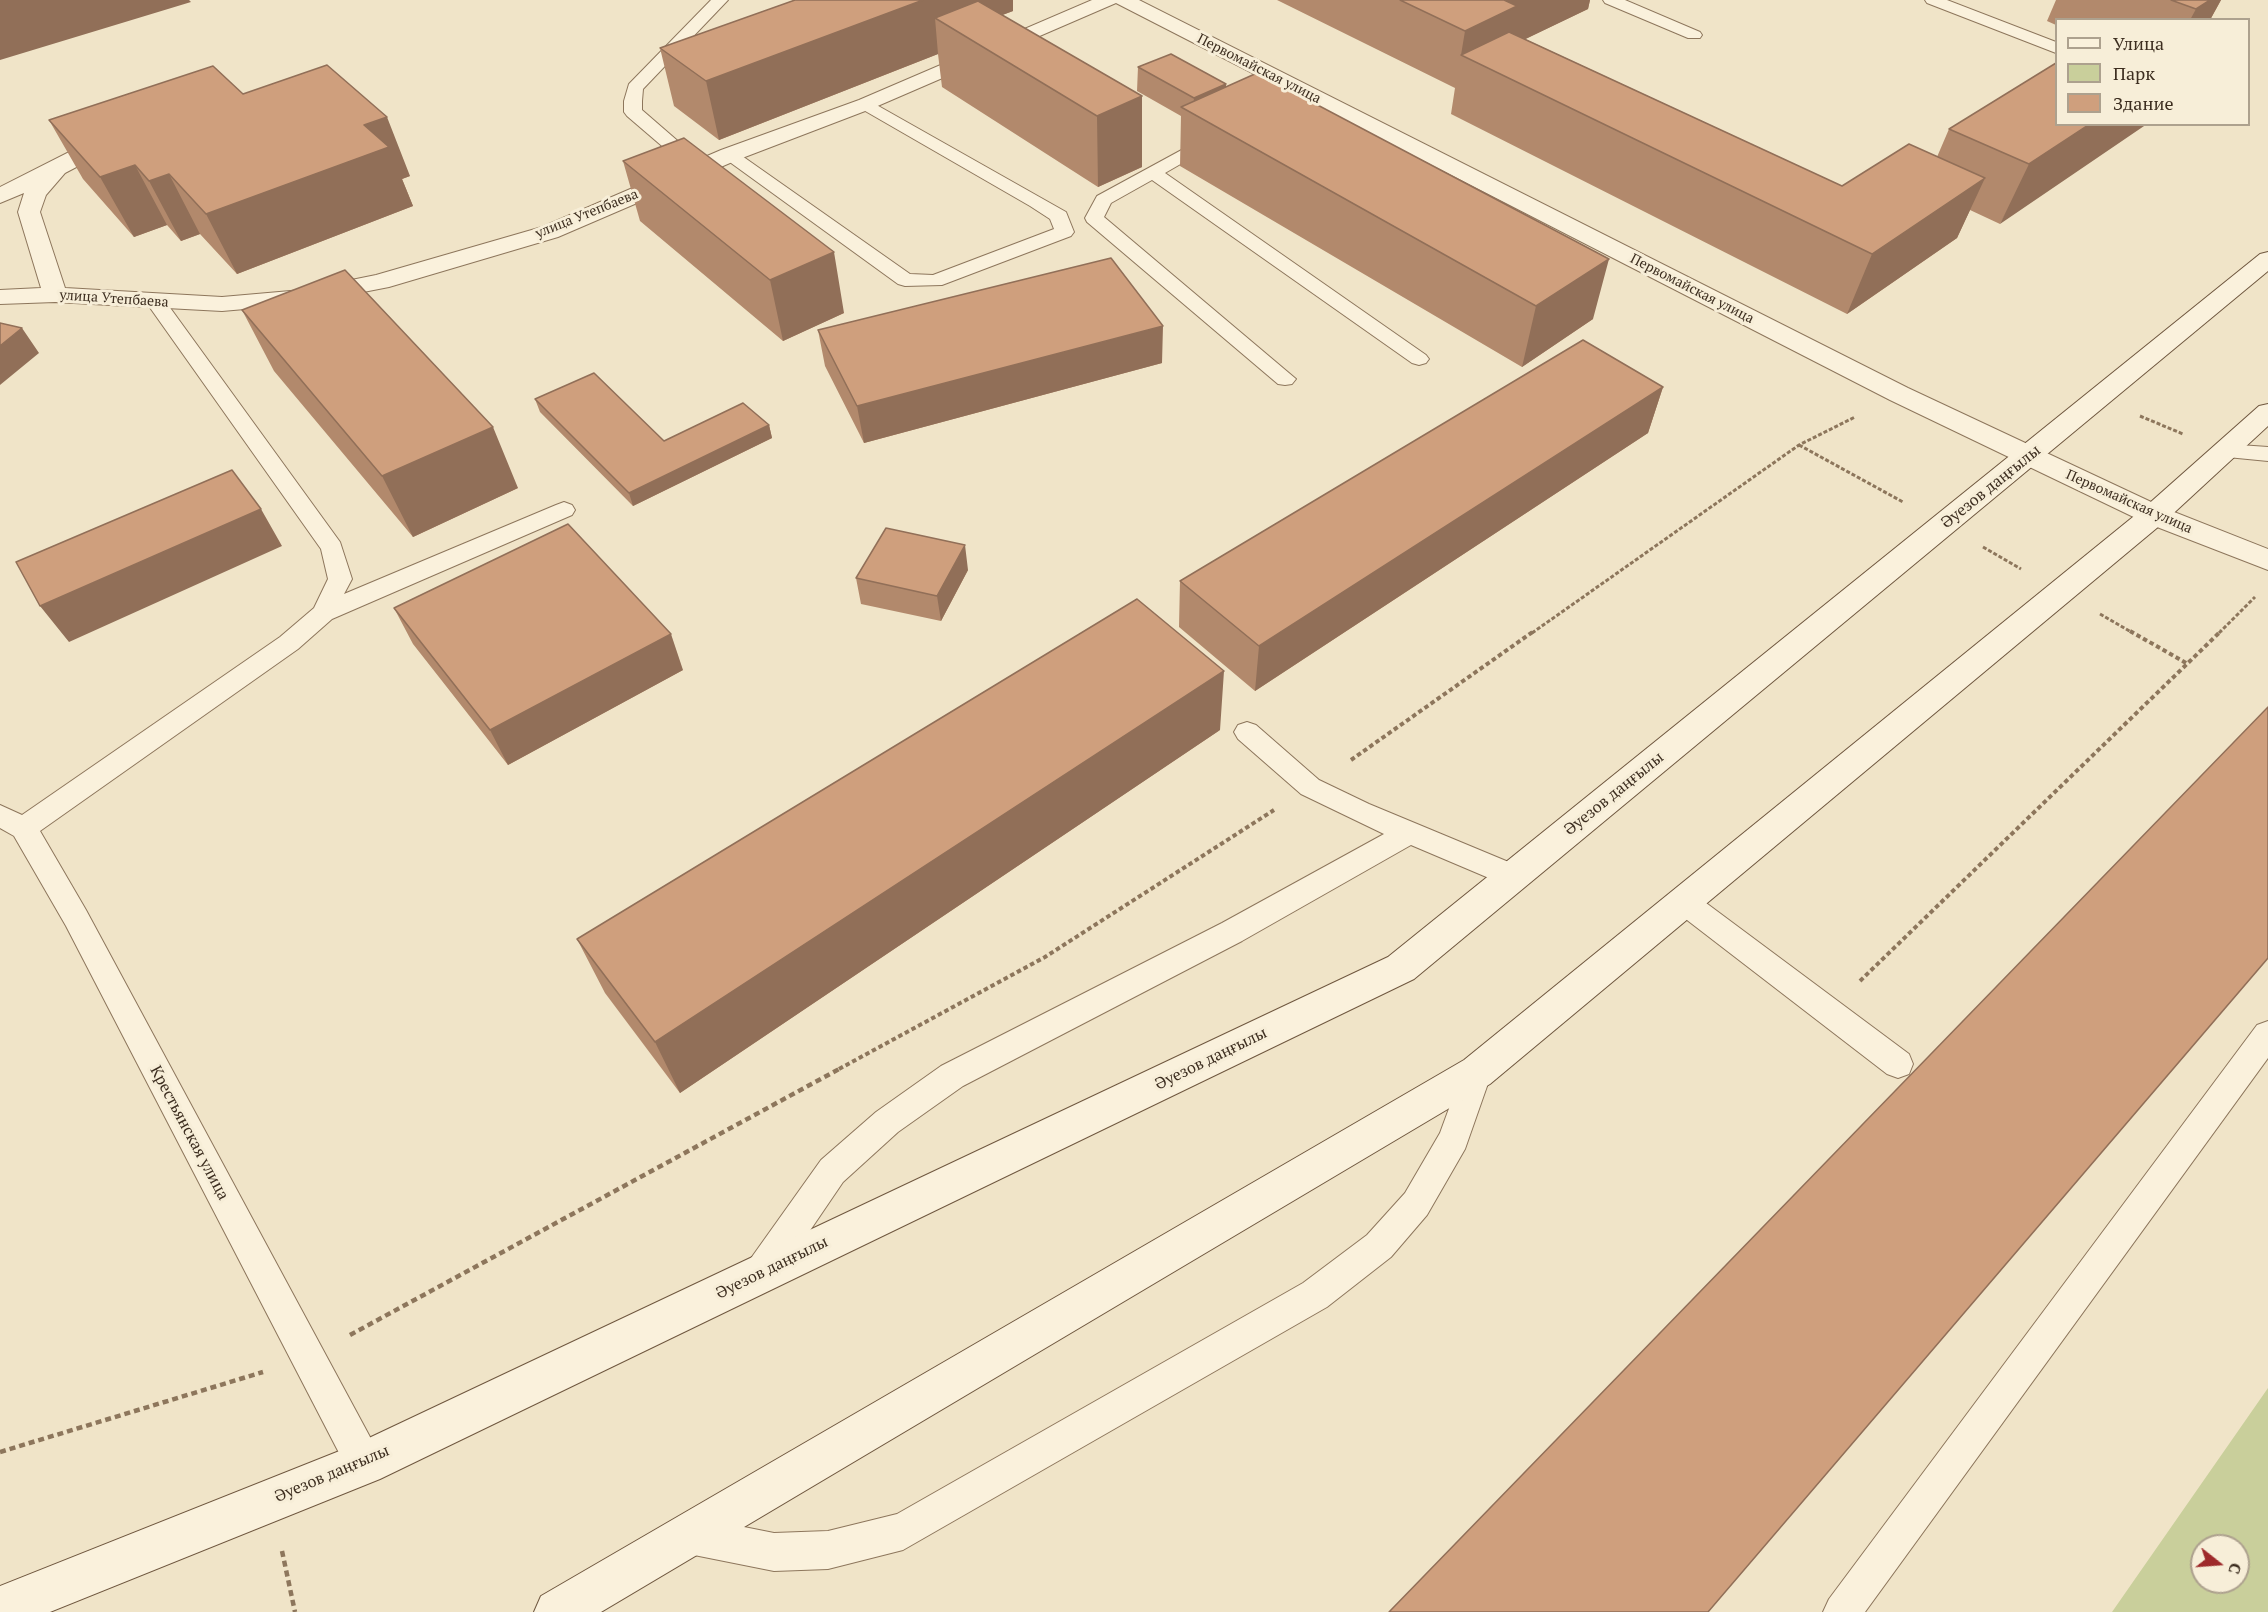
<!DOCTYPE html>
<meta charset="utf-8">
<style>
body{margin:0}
#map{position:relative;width:2268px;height:1612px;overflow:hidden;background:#f0e4c8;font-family:"PT Serif",serif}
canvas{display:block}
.legend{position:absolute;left:2055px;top:18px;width:195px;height:108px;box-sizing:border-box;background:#f7eed8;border:2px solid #ada18e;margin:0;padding:8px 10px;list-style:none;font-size:18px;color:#3d2e20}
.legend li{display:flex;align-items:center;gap:12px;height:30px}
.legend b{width:30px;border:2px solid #ada18e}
.north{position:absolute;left:2190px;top:1534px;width:60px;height:60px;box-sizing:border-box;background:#f7eed8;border:2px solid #ada18e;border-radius:50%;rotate:107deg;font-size:16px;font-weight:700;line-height:24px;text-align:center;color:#3d2e20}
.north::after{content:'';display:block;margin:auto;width:21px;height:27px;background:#9e2a2b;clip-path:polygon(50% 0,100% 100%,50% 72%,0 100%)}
</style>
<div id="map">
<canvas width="2268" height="1612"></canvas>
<ul class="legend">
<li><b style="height:8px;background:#faf1dc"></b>Улица</li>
<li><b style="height:16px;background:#c9cf9b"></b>Парк</li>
<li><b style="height:16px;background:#cf9f7d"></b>Здание</li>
</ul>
<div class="north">С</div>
</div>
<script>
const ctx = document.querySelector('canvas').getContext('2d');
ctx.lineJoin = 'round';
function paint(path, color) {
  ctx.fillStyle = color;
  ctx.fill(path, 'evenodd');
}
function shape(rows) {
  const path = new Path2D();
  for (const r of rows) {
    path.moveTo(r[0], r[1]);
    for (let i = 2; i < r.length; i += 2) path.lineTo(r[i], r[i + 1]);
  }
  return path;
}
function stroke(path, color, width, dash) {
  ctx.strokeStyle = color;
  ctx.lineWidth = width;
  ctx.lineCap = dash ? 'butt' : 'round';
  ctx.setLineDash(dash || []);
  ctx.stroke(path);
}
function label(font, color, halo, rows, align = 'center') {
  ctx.font = font + ' "PT Serif",serif';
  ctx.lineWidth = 6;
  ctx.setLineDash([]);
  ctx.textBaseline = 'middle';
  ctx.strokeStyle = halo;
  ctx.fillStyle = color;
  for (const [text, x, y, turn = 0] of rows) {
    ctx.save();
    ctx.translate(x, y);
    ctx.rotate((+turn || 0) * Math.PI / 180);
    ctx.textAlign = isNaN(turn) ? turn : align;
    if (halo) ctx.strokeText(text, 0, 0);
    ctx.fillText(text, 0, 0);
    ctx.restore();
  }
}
paint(shape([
 [2268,1388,2268,1612,2112,1612],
 [2202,1546,2238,1546,2238,1582,2202,1582]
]), '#c9cf9b');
const lane = shape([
 [711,0,728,0,643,89,642,101,642,110,702,162,705,166,702,170,696,171,690,170,627,116,624,112,624,101,629,84,711,0],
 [1603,0,1625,0,1700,32,1702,35,1700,38,1688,38,1605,3,1603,0],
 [1925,0,1947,0,2056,42,2056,53,1927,3,1925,0],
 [866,99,1066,212,1074,232,1071,236,942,285,905,286,898,284,720,155,723,151,735,151,910,274,933,275,1054,229,1050,219,1030,206,860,108,857,104,860,100,866,99],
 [1211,134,1217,135,1220,139,1217,143,1165,173,1426,355,1429,359,1426,363,1419,365,1412,363,1152,180,1111,203,1104,217,1296,379,1292,384,1285,385,1278,384,1087,222,1085,218,1097,196,1211,134],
 [156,296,163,298,340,542,352,579,344,594,556,505,564,502,572,505,575,510,572,515,332,619,298,649,40,831,86,910,377,1450,382,1463,377,1476,364,1481,351,1476,66,926,14,836,0,828,0,805,22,815,280,637,314,608,328,579,321,549,146,302,149,298,156,296],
 [2225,444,2268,447,2268,461,2217,456,2214,451,2217,446,2225,444],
 [1247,722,1256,725,1319,780,1369,804,1523,868,1527,876,1523,884,1513,887,1503,884,1411,845,1242,941,963,1086,898,1132,843,1182,773,1285,761,1289,749,1285,744,1273,749,1261,821,1160,876,1112,941,1066,1222,923,1384,834,1301,794,1238,739,1234,732,1238,725,1247,722],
 [1684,890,1694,894,1909,1054,1913,1064,1909,1074,1898,1078,1887,1074,1674,910,1670,902,1674,894,1684,890],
 [2268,1021,2268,1058,1865,1612,1823,1612,1829,1599,2257,1025,2268,1021],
 [1477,1058,1488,1062,1492,1072,1465,1149,1427,1215,1391,1257,1327,1307,903,1550,828,1569,774,1571,689,1554,676,1548,670,1535,676,1522,689,1516,774,1533,828,1531,897,1514,1303,1283,1367,1235,1405,1193,1440,1133,1466,1062,1477,1058]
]);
const street = shape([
 [1092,0,1139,0,1908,388,2164,508,2268,549,2268,570,2144,522,1890,400,1116,3,873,108,737,160,558,237,389,287,302,304,222,311,55,302,0,304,0,290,41,288,18,212,24,193,0,203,0,187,87,143,114,136,122,138,125,143,122,148,103,153,65,173,46,195,40,212,65,288,222,297,302,290,376,275,542,227,721,150,859,100,1092,0]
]);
const secondary = shape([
 [2268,252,2268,271,1414,979,380,1479,50,1612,0,1612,0,1586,352,1446,1388,957,2260,254,2268,252],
 [2268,404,2268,426,2164,522,1490,1084,601,1612,534,1612,541,1596,1464,1060,2144,508,2259,406,2268,404]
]);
stroke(lane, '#8d765c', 2);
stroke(street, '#8d765c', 2);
stroke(secondary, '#6f573f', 2);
stroke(shape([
 [2140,416,2183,434],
 [1799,445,1903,502],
 [1983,547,2021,569],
 [2100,614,2133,633],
 [1532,633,1799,445,1855,417],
 [2219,633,2255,597]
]), '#8d765c', 3, [4, 2]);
stroke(shape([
 [2130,631,2188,664],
 [1351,760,1534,631],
 [1860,981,2221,631],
 [839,1069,1045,957,1274,810]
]), '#8d765c', 4, [4.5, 3]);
stroke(shape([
 [350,1335,841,1068],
 [0,1452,263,1372],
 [282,1551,295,1612]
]), '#8d765c', 4.5, [6, 4]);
paint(lane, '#faf1dc');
paint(street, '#faf1dc');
paint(secondary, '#faf1dc');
paint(shape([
 [795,0,1013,11,1002,15,1142,96,1142,167,1098,187,942,87,938,54,719,140,674,106,660,48],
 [1277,0,1590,0,1588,9,1525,39,1842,186,1937,157,1949,129,2056,124,2000,224,1970,210,1957,238,1847,314,1451,114,1455,88],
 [2056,0,2221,0,2210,20,2056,20,2056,25,2047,21],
 [1138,67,1226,84,1226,87,1593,319,1522,367,1180,166,1181,116,1137,91],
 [243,94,410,176,402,179,413,206,237,274,200,234,181,241,167,225,134,237,83,179,49,120],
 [623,161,844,313,783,341,640,221],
 [242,310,518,488,413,537,274,371],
 [818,330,1162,363,864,443,825,366],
 [1663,387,1648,433,1255,691,1179,627,1180,581],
 [535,399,664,441,769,425,772,438,633,506,540,412],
 [968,570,941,621,861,604,856,578],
 [394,608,683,670,508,765,413,644],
 [1220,730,680,1093,605,993,577,939]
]), '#b2896c');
paint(shape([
 [0,0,189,0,191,2,0,60],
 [923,0,1013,0,1013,11,958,32,935,18,938,54,719,140,706,81],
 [1501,0,1590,0,1588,9,1509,47,1461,55,1465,31],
 [2181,0,2221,0,2210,20,2190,20,2196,9],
 [1226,84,1225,108,1193,114,1194,98],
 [1142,96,1142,167,1098,187,1097,116],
 [387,117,410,176,402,179,413,206,237,274,206,214,364,125],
 [2090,124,2147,124,2000,224,2029,164],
 [135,165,167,225,134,237,100,177],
 [169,174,200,234,181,241,149,181],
 [1985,178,1957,238,1847,314,1872,254],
 [834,252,844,313,783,341,770,280],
 [1609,259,1593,319,1522,367,1536,306],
 [1163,326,1162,363,864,443,857,406],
 [22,328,39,353,0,385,0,346],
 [1663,387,1648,433,1255,691,1259,646],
 [769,425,772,438,633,506,629,493],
 [493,427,518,488,413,537,382,476],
 [261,509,282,546,69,642,40,606],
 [965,545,968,570,941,621,937,596],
 [671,634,683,670,508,765,490,730],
 [1224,671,1220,730,680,1093,655,1042]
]), '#916f58');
const building = shape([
 [795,0,923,0,706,81,660,48,795,0],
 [1400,0,1504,0,1517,6,1465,31,1400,0],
 [2171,0,2210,0,2196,9,2171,0],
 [978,1,1142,96,1097,116,935,18,978,1],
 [1509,32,1842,186,1909,144,1985,178,1872,254,1461,55,1509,32],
 [1171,54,1226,84,1194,98,1138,67,1171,54],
 [2056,63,2056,124,2090,124,2029,164,1949,129,2056,63],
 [327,65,387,117,364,125,389,147,206,214,169,174,149,181,135,165,100,177,49,120,213,66,243,94,327,65],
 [1257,73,1609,259,1536,306,1181,107,1257,73],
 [684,138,834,252,770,280,623,161,684,138],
 [1111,258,1163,326,857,406,818,330,1111,258],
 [345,270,493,427,382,476,242,310,345,270],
 [0,323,22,328,0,346,0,323],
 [1583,340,1663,387,1259,646,1180,581,1583,340],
 [594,373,664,441,743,403,769,425,629,493,535,399,594,373],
 [232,470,261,509,40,606,16,562,232,470],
 [568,524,671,634,490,730,394,608,568,524],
 [886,528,965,545,937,596,856,578,886,528],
 [1137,599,1224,671,655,1042,577,939,1137,599],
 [2268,707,2268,958,1708,1612,1389,1612,2268,707]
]);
paint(building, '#cf9f7d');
stroke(building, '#916f58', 1.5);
label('14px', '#3d2e20', '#f7eed8', [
 ["Первомайская улица",1259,69,27],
 ["улица Утепбаева",587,214,-22],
 ["Первомайская улица",1692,289,27],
 ["улица Утепбаева",114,299,4],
 ["Первомайская улица",2129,502,24]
]);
label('16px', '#3d2e20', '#f7eed8', [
 ["Әуезов даңғылы",1991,487,-39],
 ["Әуезов даңғылы",1614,794,-39],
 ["Әуезов даңғылы",1211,1059,-26],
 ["Крестьянская улица",189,1133,62],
 ["Әуезов даңғылы",772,1268,-26],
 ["Әуезов даңғылы",332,1474,-23]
]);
</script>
